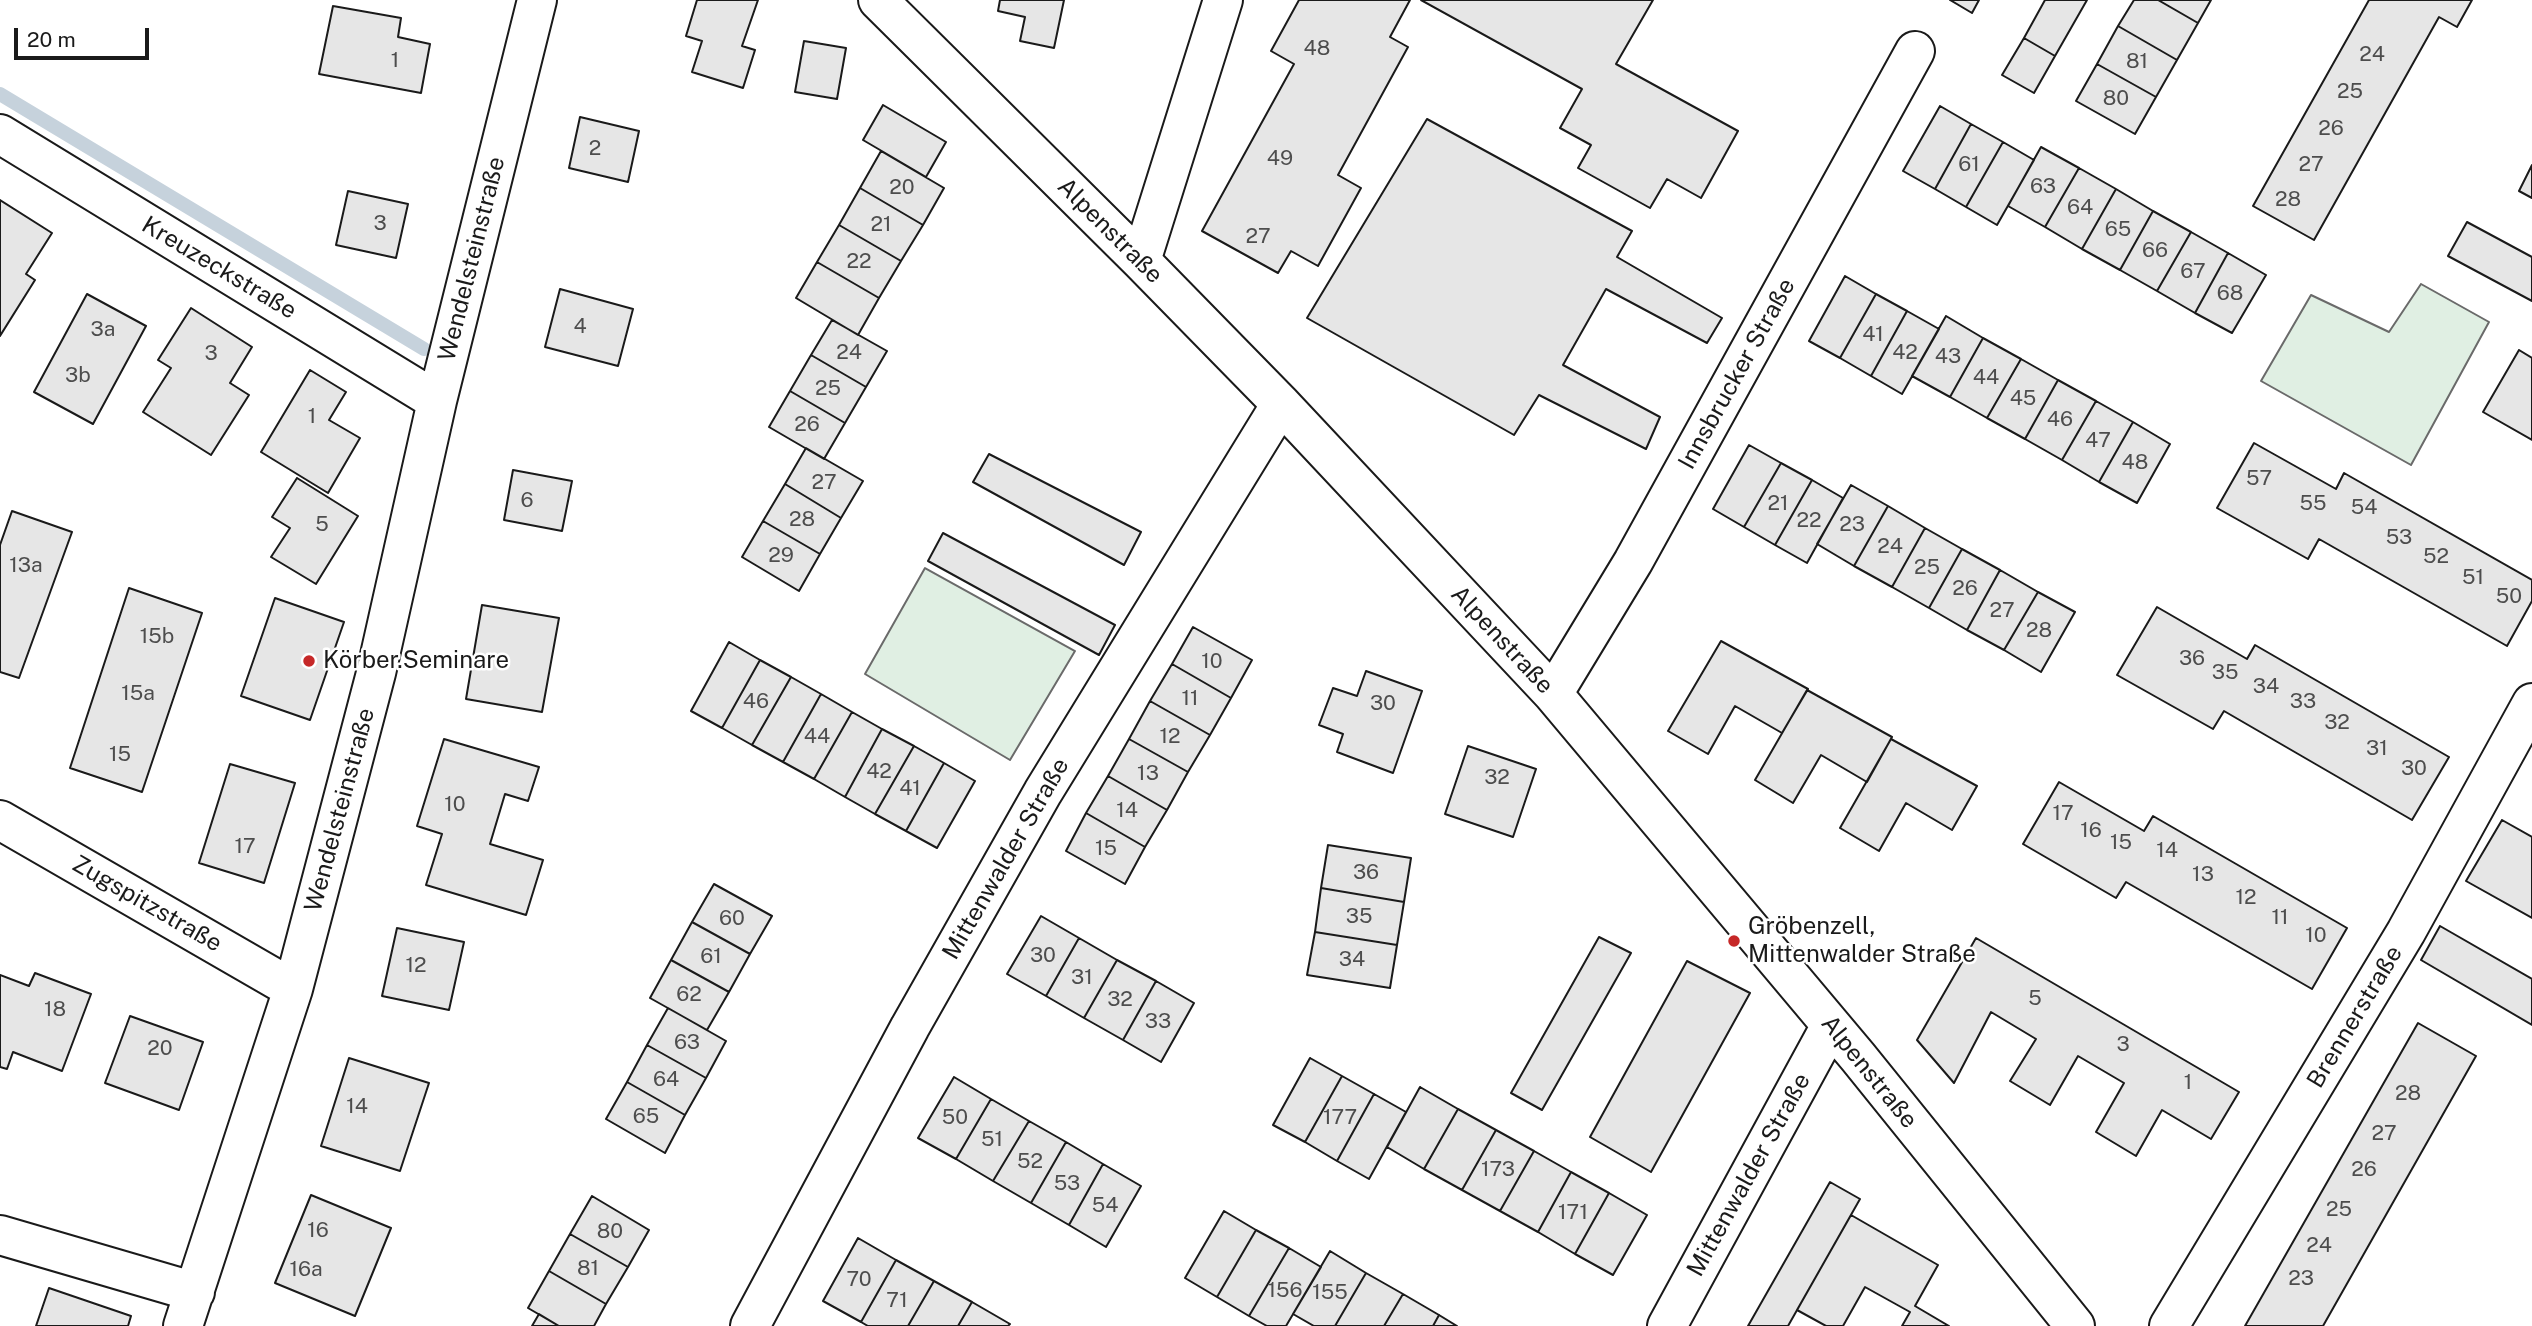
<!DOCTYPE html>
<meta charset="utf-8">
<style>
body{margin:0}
#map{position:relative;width:2532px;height:1326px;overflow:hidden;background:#fff;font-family:"Public Sans",sans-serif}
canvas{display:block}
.scale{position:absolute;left:14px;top:28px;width:135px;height:32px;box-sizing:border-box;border:4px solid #1a1a1a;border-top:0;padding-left:9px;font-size:21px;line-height:24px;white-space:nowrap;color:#1a1a1a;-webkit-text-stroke:5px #fff;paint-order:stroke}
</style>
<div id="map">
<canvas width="2532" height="1326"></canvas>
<div class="scale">20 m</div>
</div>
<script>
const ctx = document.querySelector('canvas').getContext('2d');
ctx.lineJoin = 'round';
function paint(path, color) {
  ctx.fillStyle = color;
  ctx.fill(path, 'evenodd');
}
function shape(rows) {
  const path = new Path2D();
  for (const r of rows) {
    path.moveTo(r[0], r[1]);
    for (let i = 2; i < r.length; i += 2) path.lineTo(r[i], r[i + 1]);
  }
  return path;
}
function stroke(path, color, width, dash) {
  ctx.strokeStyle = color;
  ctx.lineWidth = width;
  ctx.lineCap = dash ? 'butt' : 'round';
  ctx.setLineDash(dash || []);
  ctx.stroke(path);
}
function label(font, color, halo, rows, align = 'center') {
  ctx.font = font + ' "Public Sans",sans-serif';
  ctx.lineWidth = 5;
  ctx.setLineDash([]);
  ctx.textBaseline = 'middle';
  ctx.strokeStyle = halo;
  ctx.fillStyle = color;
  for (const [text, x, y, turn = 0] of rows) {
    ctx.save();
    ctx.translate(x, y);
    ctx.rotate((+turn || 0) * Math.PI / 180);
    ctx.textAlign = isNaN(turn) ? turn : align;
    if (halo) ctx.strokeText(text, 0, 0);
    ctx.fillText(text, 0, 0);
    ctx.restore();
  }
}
const green = shape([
 [2421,284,2489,322,2411,465,2261,381,2311,295,2389,332,2421,284],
 [925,568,1075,651,1010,760,865,674,925,568]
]);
paint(green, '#e0efe3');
stroke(green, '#6a6a6a', 2);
stroke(shape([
 [0,94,424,349]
]), '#c6d2dc', 14);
const building = shape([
 [697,0,758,0,742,46,755,50,743,88,692,72,702,41,686,36,697,0],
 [1000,0,1064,0,1054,48,1020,41,1025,17,998,11,1000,0],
 [1299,0,1410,0,1390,37,1408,47,1338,175,1361,188,1318,266,1291,251,1278,273,1202,231,1294,64,1271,51,1299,0],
 [1421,0,1653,0,1616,64,1738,131,1701,198,1667,179,1650,208,1578,168,1591,145,1560,128,1582,89,1421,0],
 [1950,0,1979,0,1972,13,1950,0],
 [2045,0,2087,0,2055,56,2024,38,2045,0],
 [2134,0,2158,0,2198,23,2177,60,2118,26,2134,0],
 [2158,0,2211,0,2198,23,2158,0],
 [2369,0,2472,0,2457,27,2439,17,2314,240,2253,206,2369,0],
 [333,6,401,18,398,37,430,44,421,93,319,74,333,6],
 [2118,26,2177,60,2156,97,2097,64,2118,26],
 [2024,38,2055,56,2034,93,2002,75,2024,38],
 [804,41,846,48,837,99,795,92,804,41],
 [2097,64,2156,97,2135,134,2076,101,2097,64],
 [883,105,946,142,926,177,863,140,883,105],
 [1940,106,1971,124,1935,189,1903,171,1940,106],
 [580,117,639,131,628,182,569,168,580,117],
 [1427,119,1632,231,1617,257,1722,318,1707,343,1606,289,1563,365,1660,417,1646,449,1539,395,1514,435,1307,318,1427,119],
 [1971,124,2003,142,1966,207,1935,189,1971,124],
 [2003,142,2034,160,1997,225,1966,207,2003,142],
 [2041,147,2079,168,2045,227,2008,206,2041,147],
 [881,151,944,188,923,225,860,188,881,151],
 [2532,165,2532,198,2519,191,2532,165],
 [2079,168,2116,189,2082,249,2045,227,2079,168],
 [860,188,923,225,901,261,839,225,860,188],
 [2116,189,2153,211,2120,270,2082,249,2116,189],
 [348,191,408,204,396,258,336,245,348,191],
 [0,200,52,233,26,274,35,280,0,336,0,200],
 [2153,211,2191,232,2157,291,2120,270,2153,211],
 [2467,222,2532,257,2532,301,2448,256,2467,222],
 [839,225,901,261,879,298,817,262,839,225],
 [2191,232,2228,253,2195,313,2157,291,2191,232],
 [2228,253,2266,275,2232,333,2195,313,2228,253],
 [817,262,879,298,858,335,796,298,817,262],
 [1845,276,1876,294,1840,358,1809,341,1845,276],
 [560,289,633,309,618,366,545,347,560,289],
 [87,294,146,326,93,424,34,392,87,294],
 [1876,294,1907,311,1871,376,1840,358,1876,294],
 [191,308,252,347,230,383,249,395,211,455,143,412,171,368,158,360,191,308],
 [1907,311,1939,329,1902,394,1871,376,1907,311],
 [1946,316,1983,338,1950,397,1912,376,1946,316],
 [832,320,887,351,866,387,811,355,832,320],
 [1983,338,2021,359,1987,418,1950,397,1983,338],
 [2519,350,2532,358,2532,440,2483,412,2519,350],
 [811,355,866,387,845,423,790,391,811,355],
 [2021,359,2058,380,2025,439,1987,418,2021,359],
 [310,370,346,392,329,420,360,438,328,493,261,452,310,370],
 [2058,380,2096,401,2062,460,2025,439,2058,380],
 [790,391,845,423,824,459,769,427,790,391],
 [2096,401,2133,422,2099,482,2062,460,2096,401],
 [2133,422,2170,444,2137,503,2099,482,2133,422],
 [2254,443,2336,489,2344,473,2532,580,2532,601,2507,646,2319,539,2308,559,2217,508,2254,443],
 [1749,445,1781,463,1744,527,1713,509,1749,445],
 [806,448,863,481,841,518,785,484,806,448],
 [989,454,1141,532,1124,565,973,482,989,454],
 [1781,463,1812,480,1775,545,1744,527,1781,463],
 [513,470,572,481,562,531,504,520,513,470],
 [297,478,358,516,316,584,271,557,290,528,272,517,297,478],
 [1812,480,1843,498,1807,563,1775,545,1812,480],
 [785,484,841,518,820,554,763,521,785,484],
 [1851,485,1888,506,1854,566,1817,544,1851,485],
 [1888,506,1925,528,1892,587,1854,566,1888,506],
 [12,511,72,532,19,678,0,672,0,545,12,511],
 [763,521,820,554,799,591,742,557,763,521],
 [1925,528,1962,549,1929,608,1892,587,1925,528],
 [943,533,1115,625,1099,655,928,561,943,533],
 [1962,549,2000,570,1967,630,1929,608,1962,549],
 [2000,570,2038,592,2004,650,1967,630,2000,570],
 [129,588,202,613,142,792,70,768,129,588],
 [2038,592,2075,612,2041,672,2004,650,2038,592],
 [275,598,344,622,310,720,241,696,275,598],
 [482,605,559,618,542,712,466,699,482,605],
 [2157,607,2247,659,2255,645,2449,757,2412,820,2224,711,2213,729,2117,675,2157,607],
 [1193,627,1252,660,1231,698,1172,664,1193,627],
 [1721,641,1808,689,1782,733,1735,706,1708,754,1668,731,1721,641],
 [729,642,760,660,722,728,691,711,729,642],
 [760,660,791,677,752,745,722,728,760,660],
 [1172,664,1231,698,1210,735,1150,701,1172,664],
 [1366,671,1422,691,1393,773,1337,752,1343,734,1319,725,1333,688,1357,696,1366,671],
 [791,677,821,694,783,762,752,745,791,677],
 [1807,690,1892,737,1867,782,1821,755,1793,803,1755,780,1807,690],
 [821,694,852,712,814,779,783,762,821,694],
 [1150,701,1210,735,1188,772,1129,739,1150,701],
 [852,712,882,729,845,797,814,779,852,712],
 [882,729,914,746,875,814,845,797,882,729],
 [444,739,539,767,528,801,505,794,490,844,543,860,526,915,426,885,442,834,417,826,444,739],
 [1129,739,1188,772,1167,810,1108,776,1129,739],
 [1891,739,1977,786,1952,830,1906,803,1879,851,1840,828,1891,739],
 [914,746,944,763,906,831,875,814,914,746],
 [1468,746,1536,769,1513,837,1445,814,1468,746],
 [944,763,975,781,937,848,906,831,944,763],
 [230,764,295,783,264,883,199,863,230,764],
 [1108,776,1167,810,1145,847,1086,813,1108,776],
 [2059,782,2144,831,2153,816,2347,928,2312,989,2126,882,2116,898,2023,844,2059,782],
 [1086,813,1145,847,1125,884,1066,851,1086,813],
 [2502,820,2532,837,2532,918,2466,881,2502,820],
 [1328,845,1411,858,1404,902,1321,888,1328,845],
 [714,884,772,916,750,954,692,922,714,884],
 [1321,888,1404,902,1397,945,1315,932,1321,888],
 [1041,916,1079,938,1046,996,1007,974,1041,916],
 [692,922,750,954,729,992,671,960,692,922],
 [2440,926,2532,979,2532,1025,2421,960,2440,926],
 [397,928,464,942,449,1010,382,996,397,928],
 [1315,932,1397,945,1390,988,1307,975,1315,932],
 [1599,937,1631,953,1542,1110,1511,1093,1599,937],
 [1079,938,1117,960,1084,1018,1046,996,1079,938],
 [1976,938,2239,1092,2211,1139,2162,1110,2136,1156,2096,1132,2124,1083,2078,1056,2050,1105,2010,1081,2036,1039,1991,1012,1954,1083,1917,1040,1976,938],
 [671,960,729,992,707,1030,650,998,671,960],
 [1117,960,1156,981,1123,1040,1084,1018,1117,960],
 [1687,961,1750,993,1651,1172,1590,1137,1687,961],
 [35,973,91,994,62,1071,13,1052,7,1069,0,1067,0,975,29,986,35,973],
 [1156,981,1194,1003,1161,1062,1123,1040,1156,981],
 [668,1008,726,1041,706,1078,647,1045,668,1008],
 [130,1016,203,1042,179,1110,105,1083,130,1016],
 [2418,1023,2476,1056,2323,1326,2245,1326,2418,1023],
 [647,1045,706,1078,685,1115,627,1082,647,1045],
 [349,1058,429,1083,400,1171,321,1146,349,1058],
 [1310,1058,1342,1076,1305,1142,1273,1125,1310,1058],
 [1342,1076,1374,1094,1337,1161,1305,1142,1342,1076],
 [954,1077,991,1099,956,1159,918,1138,954,1077],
 [627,1082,685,1115,665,1153,606,1119,627,1082],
 [1420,1087,1458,1109,1424,1169,1387,1147,1420,1087],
 [1374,1094,1406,1112,1369,1179,1337,1161,1374,1094],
 [991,1099,1029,1121,993,1181,956,1159,991,1099],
 [1458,1109,1496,1130,1462,1190,1424,1169,1458,1109],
 [1029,1121,1066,1142,1031,1203,993,1181,1029,1121],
 [1496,1130,1534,1151,1500,1211,1462,1190,1496,1130],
 [1066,1142,1103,1164,1069,1225,1031,1203,1066,1142],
 [1534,1151,1571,1172,1538,1232,1500,1211,1534,1151],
 [1103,1164,1141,1186,1106,1247,1069,1225,1103,1164],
 [1571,1172,1609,1193,1575,1254,1538,1232,1571,1172],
 [1830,1182,1860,1199,1788,1326,1748,1326,1830,1182],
 [1609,1193,1647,1215,1613,1275,1575,1254,1609,1193],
 [311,1195,391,1228,355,1316,275,1283,311,1195],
 [592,1196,649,1230,628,1267,570,1234,592,1196],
 [1224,1211,1256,1230,1217,1297,1185,1278,1224,1211],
 [1851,1215,1938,1265,1915,1306,1949,1326,1902,1326,1910,1312,1865,1287,1843,1326,1826,1326,1797,1310,1851,1215],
 [1256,1230,1289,1248,1249,1316,1217,1297,1256,1230],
 [570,1234,628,1267,606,1304,549,1271,570,1234],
 [858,1238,896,1260,861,1322,823,1301,858,1238],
 [1289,1248,1321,1267,1286,1326,1267,1326,1249,1316,1289,1248],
 [1330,1251,1366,1273,1335,1326,1314,1326,1293,1314,1330,1251],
 [896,1260,934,1281,908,1326,868,1326,861,1322,896,1260],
 [549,1271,606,1304,594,1326,559,1326,528,1308,549,1271],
 [1366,1273,1403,1294,1384,1326,1335,1326,1366,1273],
 [934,1281,972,1302,958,1326,908,1326,934,1281],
 [49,1288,131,1316,128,1326,36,1326,49,1288],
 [1403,1294,1439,1315,1433,1326,1384,1326,1403,1294],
 [972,1302,1010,1324,1008,1326,958,1326,972,1302],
 [539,1314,559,1326,532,1326,539,1314],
 [1439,1315,1457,1326,1433,1326,1439,1315]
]);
paint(building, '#e6e6e6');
stroke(building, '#1a1a1a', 2);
const minor = shape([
 [878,0,1141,261,1281,404,1553,694,1858,1057,2075,1326],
 [0,134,437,401],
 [1141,261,1223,0],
 [1553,694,1633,562,1915,51],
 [0,820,293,989],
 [0,1235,195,1292],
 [183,1326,293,989,376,673,437,401,537,0],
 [750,1326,910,1027,1043,792,1281,404],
 [1667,1326,1831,1025],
 [2169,1326,2406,932,2532,703]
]);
stroke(minor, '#1a1a1a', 42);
stroke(minor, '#fff', 38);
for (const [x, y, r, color] of [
 [309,661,7,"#c62828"],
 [1734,941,7,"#c62828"]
]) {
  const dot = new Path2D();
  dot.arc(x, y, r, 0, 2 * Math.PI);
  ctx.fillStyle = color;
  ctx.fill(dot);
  stroke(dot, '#fff', 2.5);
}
label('21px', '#4d4d4d', null, [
 ["48",1317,49],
 ["24",2372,55],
 ["1",395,61],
 ["81",2137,62],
 ["25",2350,92],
 ["80",2116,99],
 ["26",2331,129],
 ["2",595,149],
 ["49",1280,159],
 ["61",1969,165],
 ["27",2311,165],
 ["63",2043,187],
 ["20",902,188],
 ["28",2288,200],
 ["64",2080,208],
 ["3",380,224],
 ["21",881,225],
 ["65",2118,230],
 ["27",1258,237],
 ["66",2155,251],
 ["22",859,262],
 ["67",2193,272],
 ["68",2230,294],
 ["4",580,327],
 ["3a",103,330],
 ["41",1873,335],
 ["24",849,353],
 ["42",1905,353],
 ["3",211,354],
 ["43",1948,357],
 ["3b",78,376],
 ["44",1986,378],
 ["25",828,389],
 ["45",2023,399],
 ["1",312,417],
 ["46",2060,420],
 ["26",807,425],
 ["47",2098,441],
 ["48",2135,463],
 ["57",2259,479],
 ["27",824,483],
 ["6",527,501],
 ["21",1778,504],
 ["55",2313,504],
 ["54",2364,508],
 ["28",802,520],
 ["22",1809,521],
 ["5",322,525],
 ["23",1852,525],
 ["53",2399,538],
 ["24",1890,547],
 ["29",781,556],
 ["52",2436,557],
 ["13a",26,566],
 ["25",1927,568],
 ["51",2473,578],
 ["26",1965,589],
 ["50",2509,597],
 ["27",2002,611],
 ["28",2039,631],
 ["15b",157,637],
 ["36",2192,659],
 ["10",1212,662],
 ["35",2225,673],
 ["34",2266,687],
 ["15a",138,694],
 ["11",1190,699],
 ["46",756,702],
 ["33",2303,702],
 ["30",1383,704],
 ["32",2337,723],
 ["44",817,737],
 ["12",1170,737],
 ["31",2377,749],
 ["15",120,755],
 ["30",2414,769],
 ["42",879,772],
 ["13",1148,774],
 ["32",1497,778],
 ["41",910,789],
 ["10",455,805],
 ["14",1127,811],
 ["17",2063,814],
 ["16",2091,831],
 ["15",2121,843],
 ["17",245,847],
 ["15",1106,849],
 ["14",2167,851],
 ["36",1366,873],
 ["13",2203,875],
 ["12",2246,898],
 ["35",1359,917],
 ["11",2280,918],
 ["60",732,919],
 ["10",2316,936],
 ["30",1043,956],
 ["61",711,957],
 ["34",1352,960],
 ["12",416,966],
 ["31",1082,978],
 ["62",689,995],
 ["5",2035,999],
 ["32",1120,1000],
 ["18",55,1010],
 ["33",1158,1022],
 ["63",687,1043],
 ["3",2123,1045],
 ["20",160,1049],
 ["64",666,1080],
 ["1",2188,1083],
 ["28",2408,1094],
 ["14",357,1107],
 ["65",646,1117],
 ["50",955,1118],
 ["177",1340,1118],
 ["27",2384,1134],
 ["51",992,1140],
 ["52",1030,1162],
 ["173",1498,1170],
 ["26",2364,1170],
 ["53",1067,1184],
 ["54",1105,1206],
 ["25",2339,1210],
 ["171",1573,1213],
 ["16",318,1231],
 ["80",610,1232],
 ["24",2319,1246],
 ["81",588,1269],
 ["16a",306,1270],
 ["23",2301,1279],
 ["70",859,1280],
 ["156",1285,1291],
 ["155",1330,1293],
 ["71",897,1301]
]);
label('24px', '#1a1a1a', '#fff', [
 ["Alpenstraße",1110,231,45],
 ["Wendelsteinstraße",472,259,-76],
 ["Kreuzeckstraße",219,268,31],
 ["Innsbrucker Straße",1737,374,-61],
 ["Alpenstraße",1502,640,47],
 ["Wendelsteinstraße",340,810,-75],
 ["Mittenwalder Straße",1006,859,-60],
 ["Zugspitzstraße",147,904,30],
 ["Brennerstraße",2355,1017,-59],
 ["Alpenstraße",1869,1072,51],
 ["Mittenwalder Straße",1749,1175,-61]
]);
label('24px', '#1a1a1a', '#fff', [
 ["Körber.Seminare",323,661],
 ["Gröbenzell,",1748,927],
 ["Mittenwalder Straße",1748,955]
], 'left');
</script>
